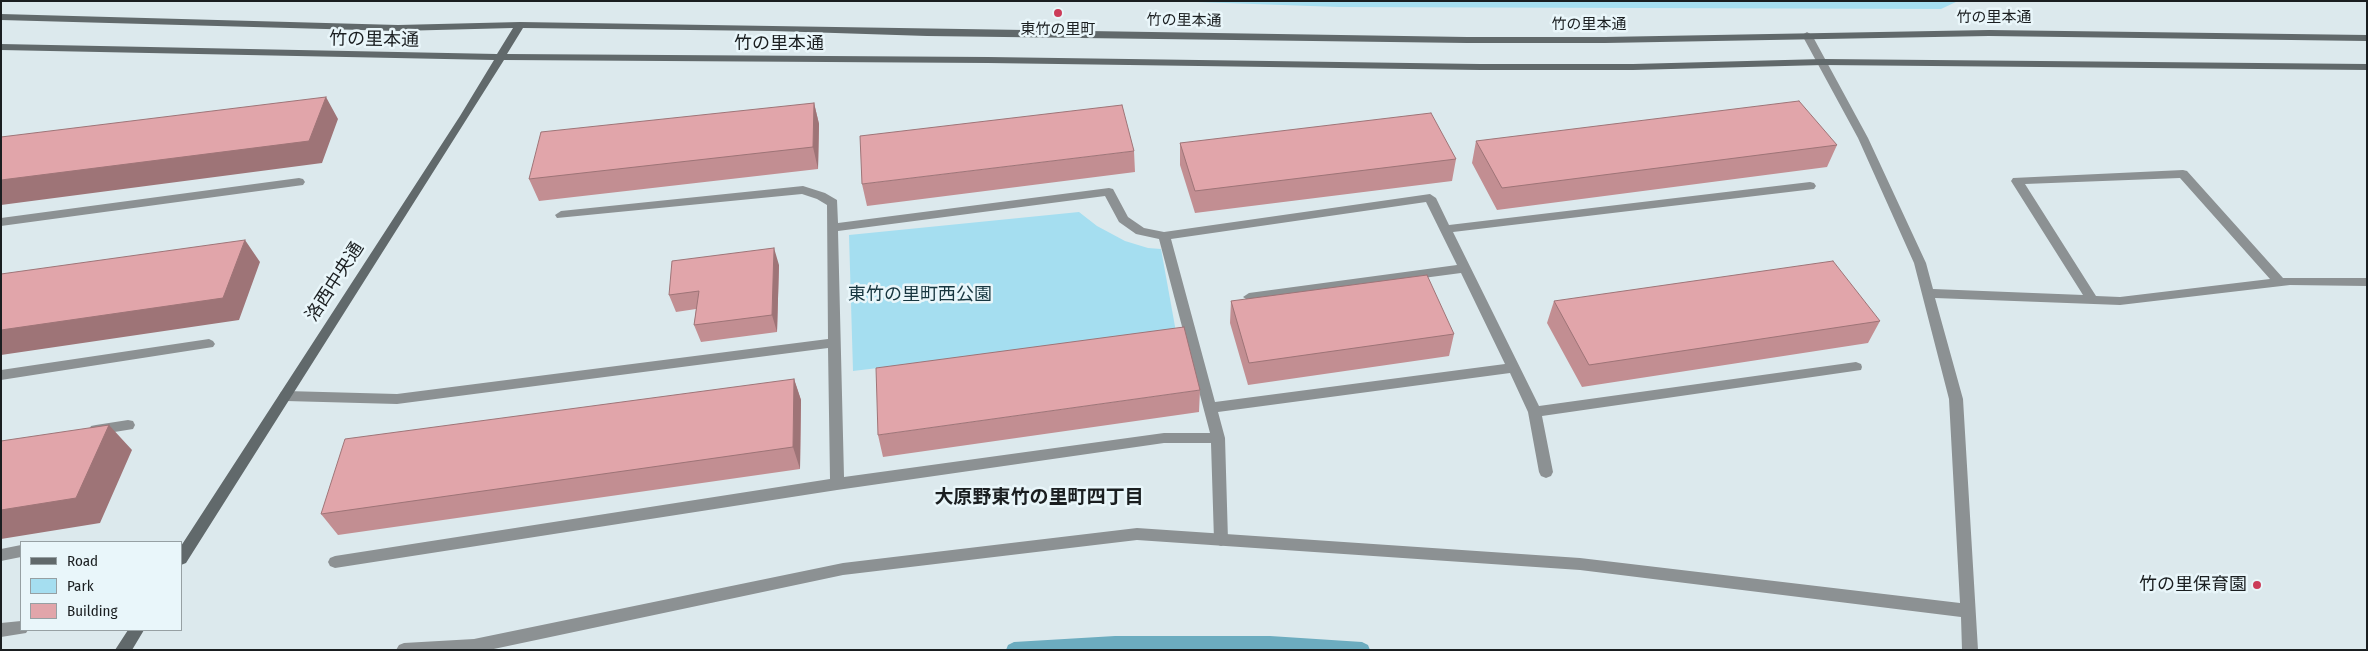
<!DOCTYPE html>
<meta charset="utf-8">
<style>
body{margin:0}
#map{position:relative;width:2368px;height:651px;overflow:hidden;background:#dce9ed;font-family:"Fira Sans Condensed",sans-serif}
canvas{display:block}
.frame{position:absolute;inset:0;border:2px solid #1a1e20;pointer-events:none}
.legend{position:absolute;left:20px;top:541px;width:162px;height:90px;box-sizing:border-box;background:#e9f6fa;border:1px solid #96a0a3;margin:0;padding:6px 9px;list-style:none;font-size:15px;color:#1a1e20}
.legend li{display:flex;align-items:center;gap:10px;height:25px}
.legend b{width:25px;border:1px solid #96a0a3}
</style>
<div id="map">
<canvas width="2368" height="651"></canvas>
<div class="frame"></div>
<ul class="legend">
<li><b style="height:6px;background:#61696b"></b>Road</li>
<li><b style="height:14px;background:#a5def0"></b>Park</li>
<li><b style="height:14px;background:#e1a5aa"></b>Building</li>
</ul>
</div>
<script>
const ctx = document.querySelector('canvas').getContext('2d');
ctx.lineJoin = 'round';
function paint(path, color) {
  ctx.fillStyle = color;
  ctx.fill(path, 'evenodd');
}
function shape(rows) {
  const path = new Path2D();
  for (const r of rows) {
    path.moveTo(r[0], r[1]);
    for (let i = 2; i < r.length; i += 2) path.lineTo(r[i], r[i + 1]);
  }
  return path;
}
function stroke(path, color, width, dash) {
  ctx.strokeStyle = color;
  ctx.lineWidth = width;
  ctx.lineCap = dash ? 'butt' : 'round';
  ctx.setLineDash(dash || []);
  ctx.stroke(path);
}
function label(font, color, halo, rows, align = 'center') {
  ctx.font = font + ' "Fira Sans Condensed","Noto Sans JP",sans-serif';
  ctx.lineWidth = 5;
  ctx.setLineDash([]);
  ctx.textBaseline = 'middle';
  ctx.strokeStyle = halo;
  ctx.fillStyle = color;
  for (const [text, x, y, turn = 0] of rows) {
    ctx.save();
    ctx.translate(x, y);
    ctx.rotate((+turn || 0) * Math.PI / 180);
    ctx.textAlign = isNaN(turn) ? turn : align;
    if (halo) ctx.strokeText(text, 0, 0);
    ctx.fillText(text, 0, 0);
    ctx.restore();
  }
}
paint(shape([
 [1169,1,1958,1,1941,9,1339,7],
 [1079,212,1097,226,1125,241,1148,248,1161,249,1176,332,853,371,849,235]
]), '#a5def0');
paint(shape([
 [1115,636,1270,636,1362,642,1368,645,1370,650,1006,650,1008,645,1014,642,1115,636]
]), '#6cacbf');
paint(shape([
 [299,178,303,179,305,182,303,185,1,226,1,218,299,178],
 [1810,182,1814,183,1816,186,1814,189,1453,232,1539,406,1856,362,1861,364,1862,367,1861,370,1542,416,1553,472,1551,476,1546,478,1541,476,1539,472,1528,412,1510,373,1218,412,1225,438,1228,540,1226,544,1221,546,1216,544,1214,540,1211,443,1164,443,837,490,335,568,330,566,328,562,330,558,335,556,830,479,828,348,397,404,286,401,281,400,279,396,281,392,286,391,397,394,828,339,827,205,817,199,802,194,557,218,555,215,561,211,803,186,825,193,837,200,838,223,1109,188,1113,189,1128,217,1144,228,1164,232,1430,194,1436,198,1449,225,1810,182],
 [1105,196,1119,222,1136,234,1159,239,1210,433,1164,433,844,477,838,231,1105,196],
 [1426,202,1457,265,1249,293,1243,297,1249,301,1461,273,1505,364,1215,402,1171,239,1426,202],
 [209,339,213,341,215,344,213,347,1,380,1,370,209,339],
 [128,420,133,421,135,425,133,429,96,435,91,434,89,430,91,426,96,425,128,420],
 [21,545,21,557,1,561,1,549,21,545],
 [21,621,21,630,28,630,26,633,1,637,1,623,21,621]
]), '#8c9193');
paint(shape([
 [1807,32,1812,35,1868,138,1926,263,1933,289,2083,295,2011,181,2013,178,2183,170,2187,171,2283,278,2367,278,2367,286,2290,285,2120,305,1935,298,1963,399,1978,650,1962,650,1961,617,1580,570,1137,540,843,575,489,650,396,650,399,645,404,643,474,639,843,563,1137,528,1580,558,1960,603,1949,399,1914,263,1858,138,1802,35,1807,32],
 [2180,178,2270,279,2120,297,2096,296,2025,184,2180,178]
]), '#8c9193');
paint(shape([
 [1,14,398,25,520,22,1467,37,1605,37,1989,30,2367,35,2367,41,1989,36,1605,43,1467,43,927,36,774,31,523,28,507,54,988,57,1480,64,1633,64,1823,59,2367,64,2367,70,1823,65,1633,70,1480,70,988,63,504,60,186,563,181,565,181,546,460,116,494,60,1,50,1,44,497,54,513,28,398,31,1,20,1,14],
 [128,630,144,630,132,650,115,650,128,630]
]), '#61696b');
paint(shape([
 [814,103,819,124,818,169,539,201,529,179],
 [1476,141,1837,145,1827,167,1497,210,1472,163],
 [1180,143,1456,159,1452,181,1195,213,1180,165],
 [1134,151,1135,172,867,206,862,184],
 [779,265,777,332,701,342,694,325,696,309,676,312,669,295],
 [1231,301,1454,334,1449,356,1248,385,1230,323],
 [1554,301,1880,321,1868,343,1582,387,1547,323],
 [794,379,801,400,800,469,338,535,321,514],
 [1200,390,1199,412,883,457,878,435]
]), '#c28e92');
paint(shape([
 [326,97,338,119,322,163,1,205,1,180],
 [814,103,819,124,818,169,813,147],
 [245,240,260,262,239,320,1,355,1,330],
 [774,248,779,265,777,332,772,315],
 [794,379,801,400,800,469,793,447],
 [109,425,132,450,100,523,1,539,1,510]
]), '#9e7477');
const building = shape([
 [326,97,309,141,1,180,1,137,326,97],
 [1799,101,1837,145,1502,188,1476,141,1799,101],
 [814,103,813,147,529,179,541,132,814,103],
 [1122,105,1134,151,862,184,860,136,1122,105],
 [1431,113,1456,159,1195,191,1180,143,1431,113],
 [245,240,223,298,1,330,1,274,245,240],
 [774,248,772,315,694,325,699,291,669,295,672,261,774,248],
 [1833,261,1880,321,1589,365,1554,301,1833,261],
 [1427,275,1454,334,1249,363,1231,301,1427,275],
 [1184,327,1200,390,878,435,876,368,1184,327],
 [794,379,793,447,321,514,345,439,794,379],
 [109,425,76,498,1,510,1,441,109,425]
]);
paint(building, '#e1a5aa');
stroke(building, '#9e7477', 1);
for (const [x, y, r, color] of [
 [1058,13,5,"#cc3c59"],
 [2257,585,5,"#cc3c59"]
]) {
  const dot = new Path2D();
  dot.arc(x, y, r, 0, 2 * Math.PI);
  ctx.fillStyle = color;
  ctx.fill(dot);
  stroke(dot, '#e9f6fa', 2);
}
label('15px', '#1a1e20', '#e9f6fa', [
 ["竹の里本通",1994,18],
 ["竹の里本通",1184,21,1],
 ["竹の里本通",1589,25]
]);
label('15px', '#1a1e20', '#e9f6fa', [
 ["東竹の里町",1058,30]
]);
label('18px', '#1a1e20', '#e9f6fa', [
 ["竹の里本通",374,40,1],
 ["竹の里本通",779,44],
 ["洛西中央通",335,282,-57]
]);
label('18px', '#17363f', '#e9f6fa', [
 ["東竹の里町西公園",920,295]
]);
label('18px', '#1a1e20', '#e9f6fa', [
 ["竹の里保育園",2247,585]
], 'right');
label('bold 19px', '#1a1e20', '#e9f6fa', [
 ["大原野東竹の里町四丁目",1039,498]
]);
</script>
